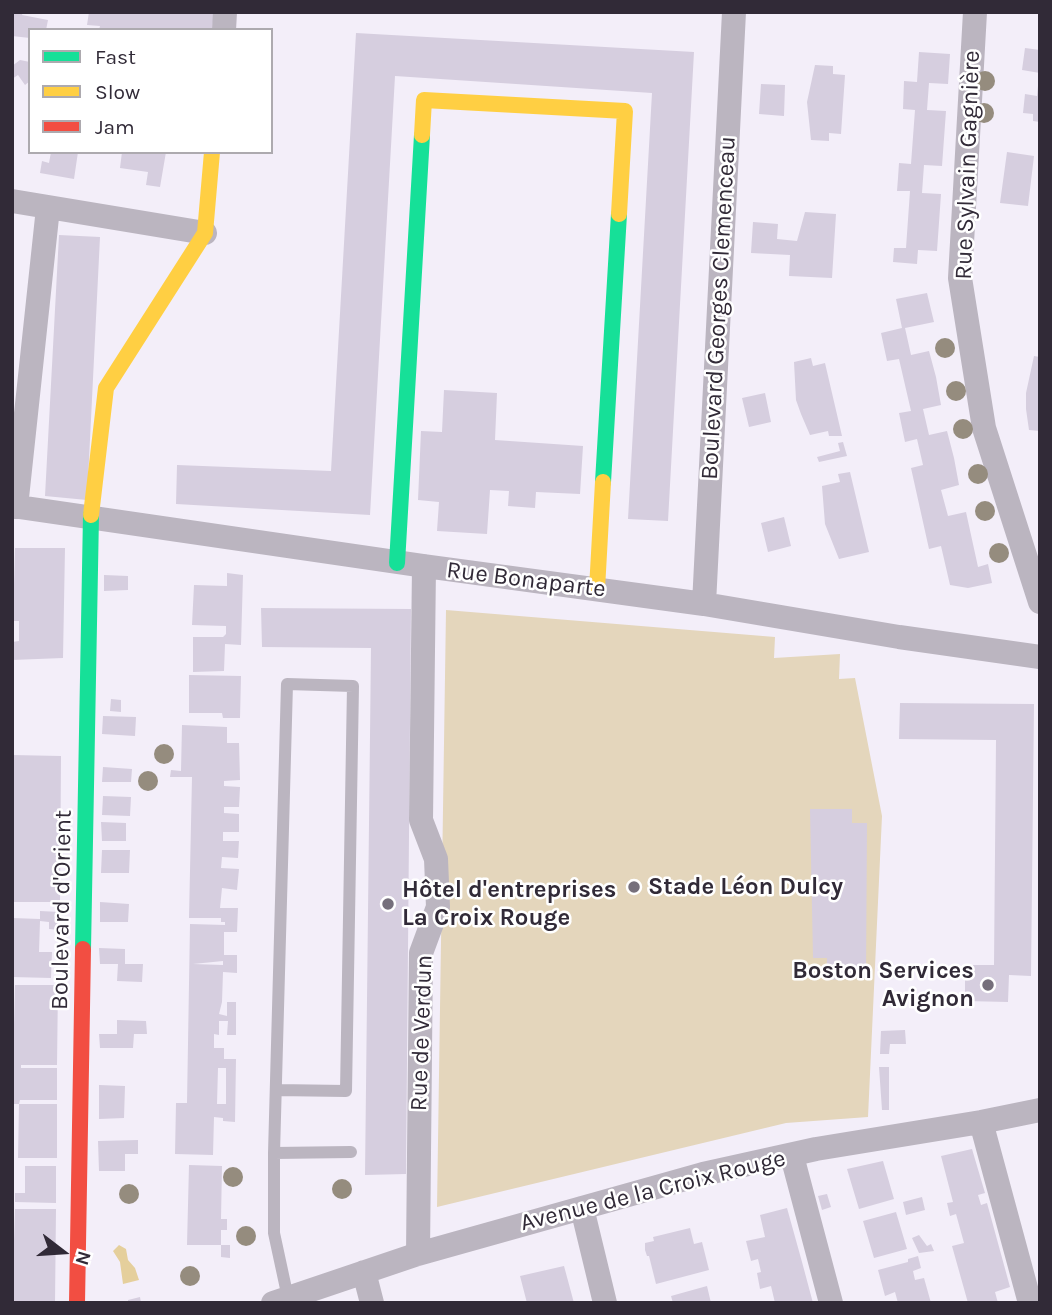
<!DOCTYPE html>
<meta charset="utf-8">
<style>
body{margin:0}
#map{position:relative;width:1052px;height:1315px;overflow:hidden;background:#f3eef9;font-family:Karla,sans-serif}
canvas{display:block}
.frame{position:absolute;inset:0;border:14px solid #312a37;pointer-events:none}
.legend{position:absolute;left:28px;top:28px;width:245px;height:126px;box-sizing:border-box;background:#fff;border:2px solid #adaaaf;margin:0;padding:9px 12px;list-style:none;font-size:21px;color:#312a37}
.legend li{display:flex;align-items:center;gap:14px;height:35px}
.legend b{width:35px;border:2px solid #adaaaf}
.north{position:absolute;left:28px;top:1217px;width:70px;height:70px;-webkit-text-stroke:5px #fff;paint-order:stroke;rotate:107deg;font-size:19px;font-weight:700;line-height:28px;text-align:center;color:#312a37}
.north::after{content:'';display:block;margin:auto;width:24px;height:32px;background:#312a37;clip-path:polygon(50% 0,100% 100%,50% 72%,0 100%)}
</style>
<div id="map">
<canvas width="1052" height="1315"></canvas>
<div class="frame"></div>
<ul class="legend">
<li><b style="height:9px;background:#16e098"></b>Fast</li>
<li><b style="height:9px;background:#ffcf43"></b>Slow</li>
<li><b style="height:9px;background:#f24e42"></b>Jam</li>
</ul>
<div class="north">N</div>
</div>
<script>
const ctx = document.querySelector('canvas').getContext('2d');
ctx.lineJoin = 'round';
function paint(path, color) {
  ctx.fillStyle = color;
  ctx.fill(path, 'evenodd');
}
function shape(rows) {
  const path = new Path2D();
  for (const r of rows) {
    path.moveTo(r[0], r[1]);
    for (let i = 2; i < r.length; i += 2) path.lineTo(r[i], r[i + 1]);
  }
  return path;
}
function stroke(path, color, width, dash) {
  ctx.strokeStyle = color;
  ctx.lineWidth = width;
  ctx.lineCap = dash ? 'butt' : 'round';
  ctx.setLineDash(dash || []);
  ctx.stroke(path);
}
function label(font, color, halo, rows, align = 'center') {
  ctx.font = font + ' Karla,sans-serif';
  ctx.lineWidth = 5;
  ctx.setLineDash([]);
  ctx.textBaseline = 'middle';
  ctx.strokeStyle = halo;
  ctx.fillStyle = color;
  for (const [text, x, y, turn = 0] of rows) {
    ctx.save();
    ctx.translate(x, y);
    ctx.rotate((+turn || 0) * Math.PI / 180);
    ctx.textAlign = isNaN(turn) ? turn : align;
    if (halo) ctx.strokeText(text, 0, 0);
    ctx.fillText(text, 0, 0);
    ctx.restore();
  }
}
paint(shape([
 [446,610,775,637,774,658,840,654,839,679,855,678,882,816,868,1117,786,1123,437,1207]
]), '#e4d6bc');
paint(shape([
 [119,1245,126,1249,128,1260,135,1268,139,1280,123,1284,120,1262,113,1251]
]), '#e5cf9c');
paint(shape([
 [12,12,23,12,22,15,48,20,46,30,30,30,30,38,12,36],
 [89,12,214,12,212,30,99,30,100,26,87,25],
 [356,33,694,52,668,521,628,519,652,93,395,76,370,515,176,504,177,465,331,471],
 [1025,48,1040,50,1040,73,1022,70],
 [919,52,950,54,948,84,929,83,927,110,946,111,942,166,924,165,922,193,941,194,937,251,918,250,917,264,893,262,894,248,906,248,910,191,897,191,898,178,899,163,911,164,915,110,903,109,904,81,917,82],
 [20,60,30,62,30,81,25,85,18,75,12,79,12,66],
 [815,65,833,66,833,74,845,75,841,134,829,133,829,141,811,140,807,102],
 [761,84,785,85,784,116,759,114],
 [1038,86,1040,86,1040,122,1033,121,1033,114,1023,113,1025,94,1037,96],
 [51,152,78,152,74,179,40,173,42,161,49,163],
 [122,152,166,152,160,187,146,185,148,172,120,168],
 [1007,152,1034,156,1028,206,1000,203],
 [805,212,836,214,832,278,789,276,790,255,751,253,753,222,778,224,777,239,797,241],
 [59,235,100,237,87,500,45,496],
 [927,293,934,322,905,328,911,355,929,351,936,377,941,405,923,409,929,435,947,431,954,458,959,485,941,490,948,516,966,512,978,567,988,564,992,583,968,588,950,585,941,546,929,549,911,468,923,465,917,439,905,442,899,413,911,411,899,359,887,361,881,333,902,328,896,299],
 [1034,356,1040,357,1040,431,1029,430,1026,409,1026,393],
 [811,358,813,366,825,363,842,436,829,436,828,431,810,435,801,414,796,400,794,362],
 [444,390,497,393,495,440,583,446,580,494,536,492,535,508,508,506,509,491,490,490,487,534,437,531,439,502,418,500,421,431,442,432],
 [765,393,771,422,749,427,742,398],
 [843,442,847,456,819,462,817,457,840,451,838,443],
 [850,472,869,552,839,559,825,524,822,486,840,482,838,474],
 [784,517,791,546,768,552,761,523],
 [15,548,65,548,63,658,12,660,12,642,19,641,19,621,13,621],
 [227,573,243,575,241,645,225,644,224,671,193,672,193,637,223,637,226,634,226,626,192,625,194,585,227,586],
 [104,575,128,576,128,590,104,591],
 [261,608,411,609,406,1174,365,1175,371,648,262,647],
 [189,675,241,676,240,718,223,718,222,713,189,713],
 [111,699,121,700,121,712,110,711],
 [900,703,1034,704,1031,976,1009,975,1008,1002,965,1001,965,965,994,965,996,740,899,739],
 [103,716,136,717,135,736,102,734],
 [182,725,227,727,227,743,239,743,240,780,224,781,224,786,240,787,239,807,224,807,224,813,239,814,239,832,223,832,223,841,239,841,238,858,222,857,221,868,239,869,237,890,222,888,220,908,238,908,237,932,224,932,224,955,237,955,237,973,223,972,222,1002,219,1014,227,1016,227,1002,236,1002,236,1035,227,1035,228,1021,219,1021,219,1035,214,1034,214,1048,224,1048,224,1059,236,1059,235,1122,223,1121,223,1118,214,1117,213,1155,175,1154,176,1103,187,1103,190,924,225,925,225,922,221,922,221,918,189,918,192,777,170,777,171,770,181,771],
 [223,961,223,965,193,964],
 [218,1068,226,1068,226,1104,217,1104],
 [12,755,61,756,60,902,12,902],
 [103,767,132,769,131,782,102,782],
 [103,796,131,797,130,816,102,815],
 [810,809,852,809,852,823,867,823,866,978,826,980,827,958,813,958],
 [101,822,126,823,126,841,102,841],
 [102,850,130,850,129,873,101,873],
 [100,902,129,904,128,922,100,922],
 [40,911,60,912,59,930,49,929,49,922,40,921,39,952,52,952,51,978,12,977,12,918,40,919],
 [99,948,125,949,125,964,143,964,142,982,117,981,118,964,100,964],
 [15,985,58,985,57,1065,21,1065,21,1068,57,1068,57,1100,20,1100,19,1104,57,1104,57,1158,18,1158,19,1104,12,1104],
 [117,1020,146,1021,147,1034,134,1034,133,1048,100,1048,99,1034,117,1034],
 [905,1030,906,1044,890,1044,889,1054,880,1054,881,1031],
 [879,1067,889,1067,889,1110,882,1110],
 [99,1085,125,1086,124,1118,99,1119],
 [138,1140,138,1154,125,1154,125,1171,99,1171,98,1141],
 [972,1149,985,1193,978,1195,981,1205,987,1203,1010,1287,995,1292,998,1303,968,1303,952,1246,964,1243,956,1214,950,1216,947,1203,953,1202,941,1156],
 [883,1161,894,1199,859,1209,847,1169],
 [189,1165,222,1166,221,1219,227,1219,227,1230,221,1230,221,1245,187,1245],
 [25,1166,56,1166,56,1203,15,1202,15,1193,25,1193],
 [827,1194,831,1207,822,1210,818,1196],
 [922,1197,925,1210,906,1215,903,1202],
 [787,1208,802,1262,813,1303,775,1303,771,1286,760,1289,757,1273,761,1272,758,1259,751,1261,746,1241,765,1237,760,1215],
 [15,1209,56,1209,55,1303,12,1303],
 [896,1212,907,1249,874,1258,863,1221],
 [690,1228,694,1244,702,1242,709,1270,656,1284,649,1256,647,1256,645,1250,645,1243,654,1241,653,1237],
 [919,1235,927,1246,931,1244,934,1251,919,1253,912,1238],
 [221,1245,230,1245,230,1258,221,1257],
 [918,1256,921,1268,913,1271,915,1280,924,1278,931,1303,898,1303,895,1292,885,1296,878,1270,908,1262,908,1259],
 [564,1266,574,1303,527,1303,520,1276],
 [707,1286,711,1303,673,1303,671,1296],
 [140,1297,141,1303,128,1303,128,1300]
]), '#d6cedf');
stroke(shape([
 [274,1153,287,684,353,686,346,1091,276,1090],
 [288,1298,274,1233,274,1153,351,1152]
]), '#bbb5c0', 12);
stroke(shape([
 [975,12,960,278,984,428,1040,602],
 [224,30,225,12],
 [12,201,205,233],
 [12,506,424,566,704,604,899,637,1040,657],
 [16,507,48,208],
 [704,604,734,12],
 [981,1122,1030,1303],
 [792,1156,831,1303],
 [582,1208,605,1303],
 [418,1254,421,953,438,907,436,859,421,820,424,566],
 [364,1272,372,1303],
 [273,1303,418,1254,703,1174,816,1149,981,1122,1040,1110]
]), '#bbb5c0', 24);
stroke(shape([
 [603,482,619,214],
 [397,563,422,135],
 [83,949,91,515]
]), '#16e098', 16);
stroke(shape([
 [422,135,424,100,625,111,619,214],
 [91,515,106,388,205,233,212,152],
 [597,589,603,482]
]), '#ffcf43', 16);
stroke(shape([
 [77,1303,83,949]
]), '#f24e42', 16);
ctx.fillStyle = '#958c7e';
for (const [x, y] of [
 [985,81],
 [984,113],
 [945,348],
 [956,391],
 [963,429],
 [978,474],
 [985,511],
 [999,553],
 [164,754],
 [148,781],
 [233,1177],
 [342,1189],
 [129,1194],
 [246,1236],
 [190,1276]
]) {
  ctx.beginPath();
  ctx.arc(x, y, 10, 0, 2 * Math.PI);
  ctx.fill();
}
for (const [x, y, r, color] of [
 [634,887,7,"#756f7b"],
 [388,904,7,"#756f7b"],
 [988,985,7,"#756f7b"]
]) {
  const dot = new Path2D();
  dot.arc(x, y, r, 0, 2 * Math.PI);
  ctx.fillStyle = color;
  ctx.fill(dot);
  stroke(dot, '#fff', 2.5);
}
label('24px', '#312a37', '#fff', [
 ["Rue Sylvain Gagnière",968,165,-88],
 ["Boulevard Georges Clemenceau",719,308,-87],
 ["Rue Bonaparte",526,580,7],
 ["Boulevard d'Orient",62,910,-89],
 ["Rue de Verdun",422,1033,-88],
 ["Avenue de la Croix Rouge",653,1191,-14]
]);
label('bold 24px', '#312a37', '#fff', [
 ["Stade Léon Dulcy",648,887],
 ["Hôtel d'entreprises",402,890],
 ["La Croix Rouge",402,918],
 ["Boston Services",974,971,"right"],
 ["Avignon",974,999,"right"]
], 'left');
</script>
